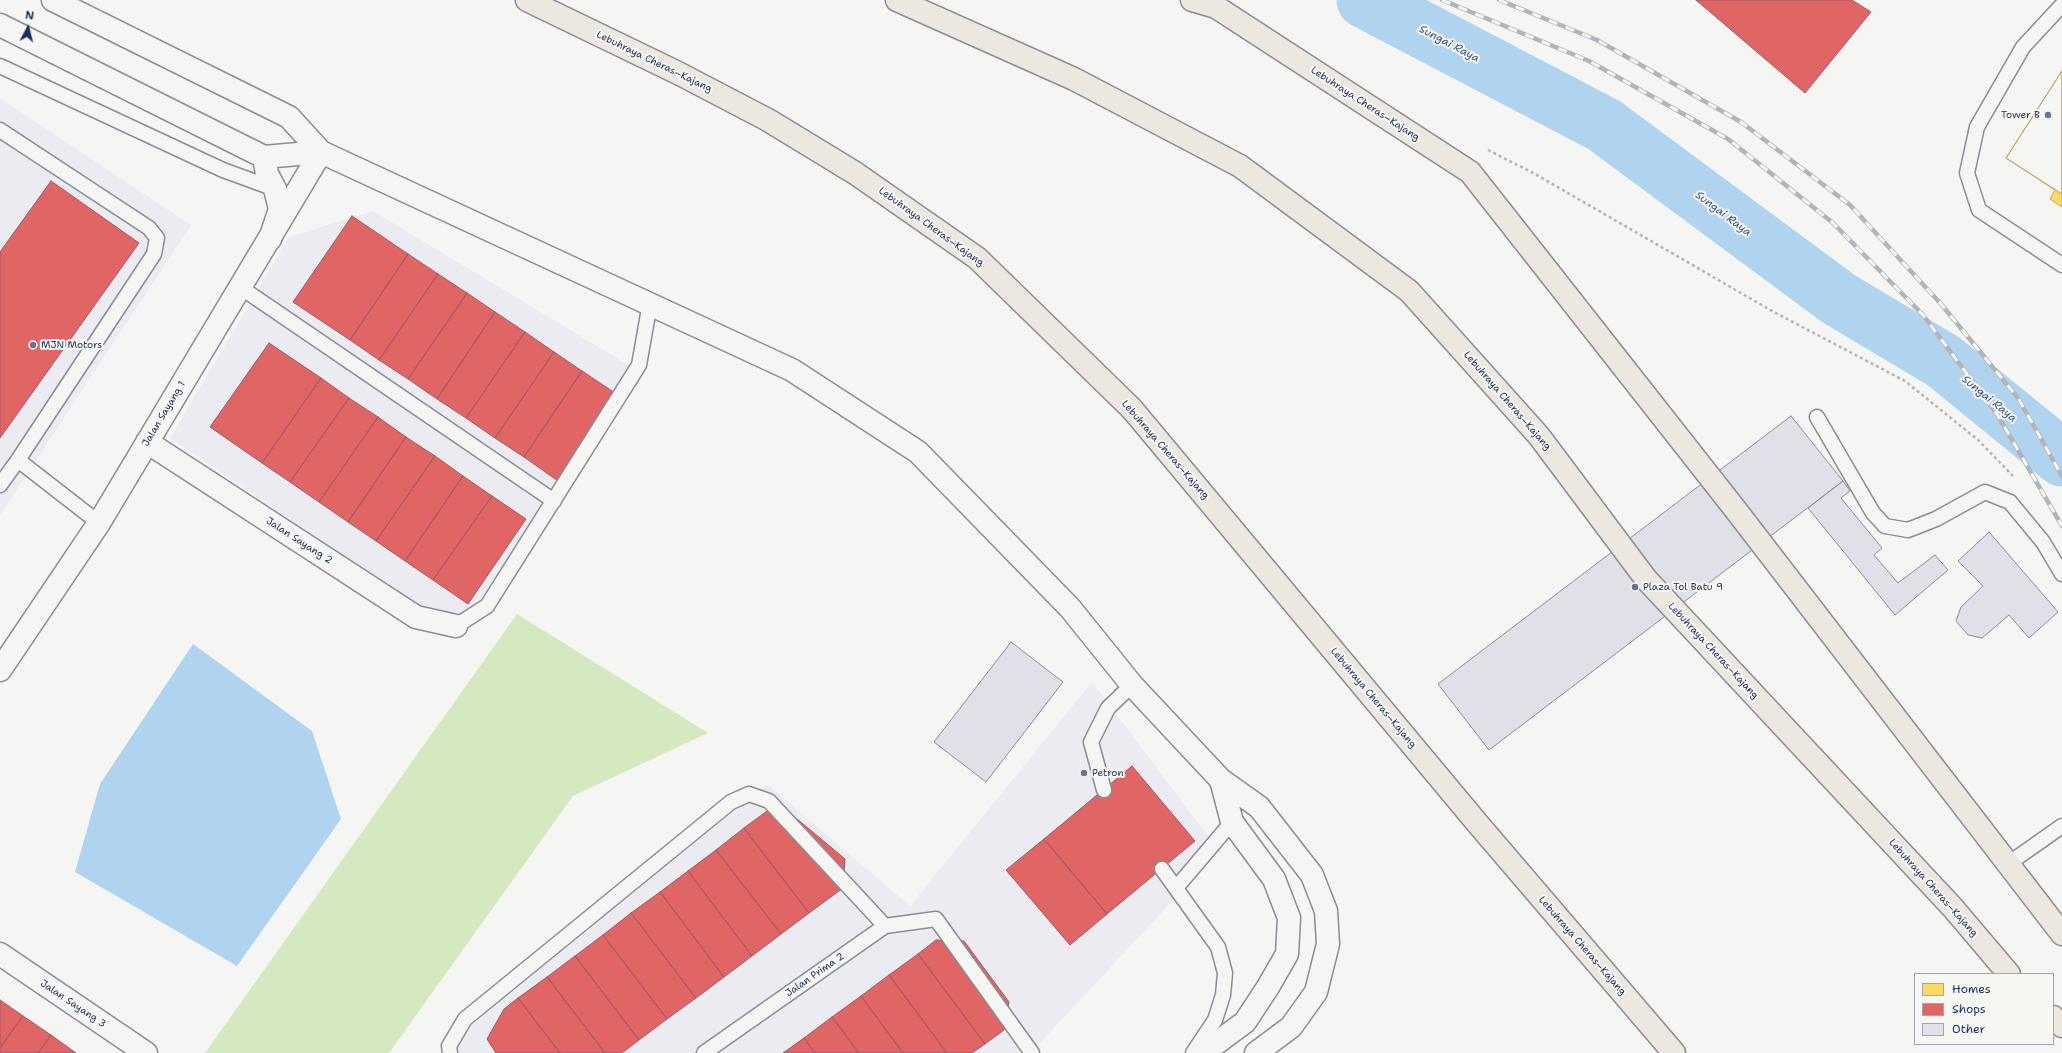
<!DOCTYPE html>
<meta charset="utf-8">
<style>
body{margin:0}
#map{position:relative;width:2062px;height:1053px;overflow:hidden;background:#f5f5f3;font-family:"Shantell Sans",sans-serif}
canvas{display:block}
.legend{position:absolute;left:1914px;top:973px;width:140px;height:72px;box-sizing:border-box;background:#f6f6f2;border:1px solid #9ea6b7;margin:0;padding:5px 7px;list-style:none;font-size:12px;color:#1b2f5e}
.legend li{display:flex;align-items:center;gap:8px;height:20px}
.legend b{width:20px;border:1px solid #9ea6b7}
.north{position:absolute;left:8px;top:8px;width:40px;height:40px;-webkit-text-stroke:3px #f6f6f2;paint-order:stroke;rotate:7deg;font-size:11px;font-weight:700;line-height:16px;text-align:center;color:#1b2f5e}
.north::after{content:'';display:block;margin:auto;width:14px;height:18px;background:#1b2f5e;clip-path:polygon(50% 0,100% 100%,50% 72%,0 100%)}
</style>
<div id="map">
<canvas width="2062" height="1053"></canvas>
<ul class="legend">
<li><b style="height:11px;background:#ffd966"></b>Homes</li>
<li><b style="height:11px;background:#e06666"></b>Shops</li>
<li><b style="height:11px;background:#e0e0e8"></b>Other</li>
</ul>
<div class="north">N</div>
</div>
<script>
const ctx = document.querySelector('canvas').getContext('2d');
ctx.lineJoin = 'round';
function paint(path, color) {
  ctx.fillStyle = color;
  ctx.fill(path, 'evenodd');
}
function shape(rows) {
  const path = new Path2D();
  for (const r of rows) {
    path.moveTo(r[0], r[1]);
    for (let i = 2; i < r.length; i += 2) path.lineTo(r[i], r[i + 1]);
  }
  return path;
}
function stroke(path, color, width, dash) {
  ctx.strokeStyle = color;
  ctx.lineWidth = width;
  ctx.lineCap = dash ? 'butt' : 'round';
  ctx.setLineDash(dash || []);
  ctx.stroke(path);
}
function label(font, color, halo, rows, align = 'center') {
  ctx.font = font + ' "Shantell Sans",sans-serif';
  ctx.lineWidth = 4;
  ctx.setLineDash([]);
  ctx.textBaseline = 'middle';
  ctx.strokeStyle = halo;
  ctx.fillStyle = color;
  for (const [text, x, y, turn = 0] of rows) {
    ctx.save();
    ctx.translate(x, y);
    ctx.rotate((+turn || 0) * Math.PI / 180);
    ctx.textAlign = isNaN(turn) ? turn : align;
    if (halo) ctx.strokeText(text, 0, 0);
    ctx.fillText(text, 0, 0);
    ctx.restore();
  }
}
paint(shape([
 [0,98,191,225,0,515],
 [373,211,630,366,481,599,458,616,420,607,170,438,289,237],
 [1092,682,1219,851,1039,1044,1025,1053,459,1053,457,1044,472,1025,767,784,910,906]
]), '#ecebf1');
paint(shape([
 [517,614,708,733,573,796,389,1053,205,1053]
]), '#d6e8c0');
paint(shape([
 [193,644,312,731,341,819,237,966,75,872,100,784]
]), '#b0d3f0');
const homes = shape([
 [2062,71,2062,207,2050,199,2055,190,2006,158,2062,71],
 [2062,71,2062,194,2006,158,2062,71]
]);
paint(homes, '#ffd966');
stroke(homes, '#bba664', 1);
const shops = shape([
 [1696,0,1852,0,1871,12,1805,93,1696,0],
 [51,181,139,243,0,438,0,252,51,181],
 [352,216,408,254,350,340,293,302,352,216],
 [408,254,438,274,379,360,350,340,408,254],
 [438,274,467,293,408,379,379,360,438,274],
 [467,293,495,312,437,399,408,379,467,293],
 [495,312,525,332,466,418,437,399,495,312],
 [525,332,554,352,495,438,466,418,525,332],
 [269,343,321,378,262,463,210,427,269,343],
 [554,352,582,371,524,457,495,438,554,352],
 [582,371,618,395,558,481,524,457,582,371],
 [321,378,349,398,290,482,262,463,321,378],
 [349,398,378,417,319,502,290,482,349,398],
 [378,417,406,437,348,522,319,502,378,417],
 [406,437,435,456,376,541,348,522,406,437],
 [435,456,463,476,405,561,376,541,435,456],
 [463,476,492,496,433,580,405,561,463,476],
 [492,496,526,519,468,604,433,580,492,496],
 [1132,766,1195,841,1107,914,1044,839,1132,766],
 [778,803,845,859,843,888,809,913,744,828,778,803],
 [744,828,809,913,781,934,716,850,744,828],
 [1044,839,1107,914,1070,945,1006,870,1044,839],
 [716,850,781,934,752,956,688,871,716,850],
 [688,871,752,956,724,977,660,892,688,871],
 [660,892,724,977,696,998,631,913,660,892],
 [631,913,696,998,667,1019,603,935,631,913],
 [603,935,667,1019,639,1040,575,956,603,935],
 [936,940,964,941,1009,1002,1004,1030,985,1044,918,954,936,940],
 [918,954,985,1044,972,1053,947,1053,889,975,918,954],
 [575,956,639,1040,622,1053,605,1053,547,977,575,956],
 [889,975,947,1053,903,1053,861,996,889,975],
 [547,977,605,1053,560,1053,518,998,547,977],
 [861,996,903,1053,859,1053,832,1017,861,996],
 [518,998,560,1053,496,1053,487,1039,504,1009,518,998],
 [0,1000,23,1016,0,1048,0,1000],
 [23,1016,51,1035,38,1053,0,1053,0,1048,23,1016],
 [832,1017,859,1053,815,1053,804,1038,832,1017],
 [51,1035,76,1053,38,1053,51,1035],
 [804,1038,815,1053,783,1053,804,1038]
]);
paint(shops, '#e06666');
stroke(shops, '#a55664', 1);
stroke(shape([
 [1365,0,1604,125,1839,299,1943,361,2062,458]
]), '#b0d3f0', 57);
const building = shape([
 [1791,416,1843,481,1489,750,1438,684,1791,416],
 [1843,481,1850,491,1841,498,1882,548,1874,555,1898,583,1935,555,1948,570,1895,615,1808,508,1843,481],
 [1989,532,2058,612,2029,638,2009,615,1982,638,1968,635,1956,621,1961,607,1983,586,1958,561,1989,532],
 [1011,642,1063,682,986,782,934,742,1011,642]
]);
paint(building, '#e0e0e8');
stroke(building, '#898d95', 1);
const service = shape([
 [2062,5,2023,47,1977,127,1967,173,1979,210,2062,265],
 [0,66,223,170,275,189],
 [0,130,149,228,157,238,154,254,18,460],
 [240,287,554,501],
 [1817,417,1873,513,1885,526,1908,530,1936,519,1985,492,2010,502,2043,542,2062,574],
 [0,485,18,460,99,523],
 [456,626,487,606,639,365,650,303],
 [1104,790,1091,742,1108,708,1132,685],
 [2008,864,2062,826],
 [1162,869,1218,947,1225,973,1223,995,1215,1020,1193,1053],
 [1176,888,1232,822],
 [450,1053,449,1046,465,1019,731,802,749,794,769,801,885,926],
 [704,1053,885,926,936,919,1032,1053]
]);
const minor = shape([
 [147,442,416,617,456,626],
 [0,670,99,523,321,152],
 [0,954,146,1053]
]);
const tertiary = shape([
 [53,0,289,117,321,152,792,370,918,452,1070,608,1132,685,1221,780,1259,807,1312,875,1326,911,1328,944,1316,992,1291,1027,1256,1053],
 [0,25,264,157,321,152],
 [264,157,267,174,275,189,280,209,270,239],
 [1203,1053,1245,1022,1268,987,1287,954,1289,918,1274,879,1232,822,1221,780]
]);
const motorway = shape([
 [527,0,678,73,768,120,855,173,977,258,1132,409,1478,824,1674,1053],
 [897,0,1074,79,1240,166,1409,291,1539,436,1646,579,1953,908,2009,974],
 [1192,0,1216,7,1470,172,1735,509,2062,934],
 [2053,1017,2062,1026]
]);
stroke(service, '#898d95', 17);
stroke(minor, '#898d95', 25);
stroke(tertiary, '#898d95', 25);
stroke(motorway, '#898d95', 25);
stroke(shape([
 [1488,150,1535,174,1772,311,1905,381,1978,440,2013,476]
]), '#b2b4b9', 2.5, [3, 3]);
stroke(service, '#f5f5f3', 14);
stroke(minor, '#f5f5f3', 22);
stroke(tertiary, '#f5f5f3', 22);
stroke(motorway, '#ece8df', 22);
const rail = shape([
 [1442,0,1589,61,1728,139,1833,223,1923,315,1997,414,2062,526],
 [1499,0,1597,40,1741,122,1850,205,1941,304,2018,398,2062,476]
]);
stroke(rail, '#b2b4b9', 4.5);
stroke(rail, '#f6f6f2', 3, [9]);
for (const [x, y, r, color] of [
 [2048,115,4,"#677492"],
 [33,345,4,"#677492"],
 [1635,587,4,"#677492"],
 [1084,773,4,"#677492"]
]) {
  const dot = new Path2D();
  dot.arc(x, y, r, 0, 2 * Math.PI);
  ctx.fillStyle = color;
  ctx.fill(dot);
  stroke(dot, '#f6f6f2', 1.5);
}
label('10px', '#1b2f5e', '#f6f6f2', [
 ["Lebuhraya Cheras–Kajang",654,62,26],
 ["Lebuhraya Cheras–Kajang",1365,104,33],
 ["Lebuhraya Cheras–Kajang",931,227,36],
 ["Lebuhraya Cheras–Kajang",1507,401,49],
 ["Jalan Sayang 1",164,414,-59],
 ["Lebuhraya Cheras–Kajang",1165,450,49],
 ["Jalan Sayang 2",299,541,33],
 ["Lebuhraya Cheras–Kajang",1713,651,47],
 ["Lebuhraya Cheras–Kajang",1373,698,50],
 ["Lebuhraya Cheras–Kajang",1933,888,48],
 ["Lebuhraya Cheras–Kajang",1582,946,49],
 ["Jalan Prima 2",815,975,-35],
 ["Jalan Sayang 3",73,1004,34]
]);
label('10px', '#1b2f5e', '#f6f6f2', [
 ["Tower B",2040,115,"right"],
 ["MJN Motors",41,345],
 ["Plaza Tol Batu 9",1643,587],
 ["Petron",1092,773]
], 'left');
label('italic 11px', '#395482', '#f6f6f2', [
 ["Sungai Raya",1449,44,28],
 ["Sungai Raya",1723,214,37],
 ["Sungai Raya",1989,399,39]
]);
</script>
